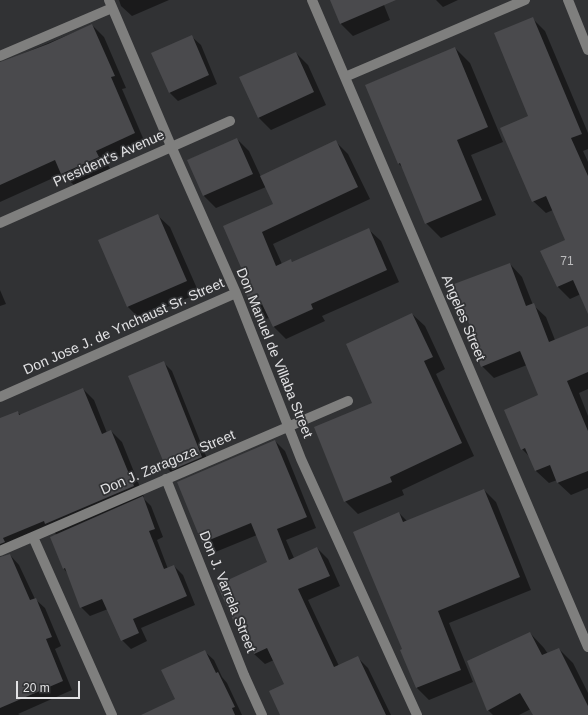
<!DOCTYPE html>
<style>
body{margin:0}
#map{position:relative;width:588px;height:715px;overflow:hidden;background:#313234;font-family:Helvetica,sans-serif}
canvas{display:block}
.scale{position:absolute;left:16px;top:681px;width:64px;height:18px;box-sizing:border-box;border:2px solid #e2e2e4;border-top:0;padding-left:5px;font-size:12px;line-height:14px;white-space:nowrap;color:#e2e2e4;-webkit-text-stroke:3px #313234;paint-order:stroke}
</style>
<div id="map">
<canvas width="588" height="715"></canvas>
<div class="scale">20 m</div>
</div>
<script>
const ctx = document.querySelector('canvas').getContext('2d');
ctx.lineJoin = 'round';
function paint(path, color) {
  ctx.fillStyle = color;
  ctx.fill(path, 'evenodd');
}
function shape(rows) {
  const path = new Path2D();
  for (const r of rows) {
    path.moveTo(r[0], r[1]);
    for (let i = 2; i < r.length; i += 2) path.lineTo(r[i], r[i + 1]);
  }
  return path;
}
function stroke(path, color, width, dash) {
  ctx.strokeStyle = color;
  ctx.lineWidth = width;
  ctx.lineCap = dash ? 'butt' : 'round';
  ctx.setLineDash(dash || []);
  ctx.stroke(path);
}
function label(font, color, halo, rows, align = 'center') {
  ctx.font = font + ' Helvetica,sans-serif';
  ctx.lineWidth = 3.5;
  ctx.setLineDash([]);
  ctx.textBaseline = 'middle';
  ctx.strokeStyle = halo;
  ctx.fillStyle = color;
  for (const [text, x, y, turn = 0] of rows) {
    ctx.save();
    ctx.translate(x, y);
    ctx.rotate((+turn || 0) * Math.PI / 180);
    ctx.textAlign = isNaN(turn) ? turn : align;
    if (halo) ctx.strokeText(text, 0, 0);
    ctx.fillText(text, 0, 0);
    ctx.restore();
  }
}
paint(shape([
 [119,0,169,0,132,16,121,6],
 [331,0,382,0,390,20,353,36,341,24],
 [436,0,458,0,443,7],
 [532,18,545,31,588,133,588,149,583,151,588,162,588,311,581,294,570,299,558,287,566,240,553,210,546,213,533,201,529,116],
 [92,25,104,37,126,88,122,89,146,145,107,162,110,169,74,185,62,174,0,202,0,63],
 [192,37,201,45,217,84,178,101,169,92],
 [455,48,470,63,503,142,471,155,496,215,441,238,426,223,403,168,399,164,366,85],
 [296,53,308,65,326,105,271,130,258,117],
 [237,139,249,151,261,177,336,142,348,154,370,199,273,244,282,264,291,260,293,263,368,229,381,241,399,282,322,316,325,321,286,339,274,327,269,318,265,319,253,307,247,280,225,227,274,205,266,187,216,208,204,196,188,160],
 [157,215,170,227,199,293,140,319,128,307],
 [510,264,522,277,533,305,546,317,555,340,588,327,588,389,579,393,588,416,588,488,571,495,558,483,557,480,549,483,536,471,531,458,522,449,539,396,527,365,494,378,482,366,473,329],
 [0,290,6,304,0,306],
 [412,314,425,326,445,369,436,374,474,456,402,490,404,495,358,514,345,501],
 [164,363,172,371,210,466,175,476,167,468,130,377],
 [83,389,94,400,107,433,111,431,122,442,144,497,143,498,151,506,163,537,157,540,168,569,174,566,183,575,195,605,141,628,147,641,131,649,122,640,108,609,90,616,81,607,68,574,64,569,51,537,57,535,54,532,0,552,0,419,17,412,21,415],
 [275,441,285,451,316,528,286,540,294,558,317,548,328,559,340,586,308,600,339,666,358,658,368,668,391,715,282,715,285,684,274,660,265,664,254,654,242,628,234,619,268,562,257,535,213,553,203,542],
 [484,490,496,502,531,590,449,623,473,682,429,700,417,688,402,650,403,650,399,513,407,521],
 [10,555,19,565,35,599,45,608,61,646,55,649,72,690,18,714,20,715,0,715,0,558],
 [530,633,544,648,548,654,559,649,573,663,588,693,588,715,534,715,531,709,519,715,493,715,488,710],
 [204,651,214,660,222,677,227,683,242,715,143,715,176,700]
]), '#0007');
paint(shape([
 [330,0,396,0,340,24],
 [533,17,582,134,571,138,588,176,588,314,573,280,557,287,540,251,565,240,546,196,532,202,500,128,528,116,494,33],
 [92,24,115,76,111,77,135,133,96,151,99,157,61,174,55,160,0,185,0,62,48,44],
 [192,35,209,75,169,93,151,53],
 [455,47,488,127,457,140,482,200,425,224,400,163,398,164,365,85],
 [296,52,314,92,258,118,239,77],
 [237,138,253,174,203,196,187,160],
 [336,140,358,187,262,232,276,266,291,259,292,262,369,228,387,270,311,304,313,309,273,327,262,304,252,308,241,282,246,279,223,226,273,204,260,176],
 [158,214,187,281,127,307,98,240],
 [510,263,526,306,534,303,549,342,588,326,588,372,567,381,588,431,588,471,557,483,550,465,535,471,525,448,521,450,504,410,538,395,520,351,481,367,467,330,471,329,454,284],
 [412,313,433,357,424,361,462,443,390,477,392,482,344,502,314,427,372,403,346,344],
 [164,361,202,457,172,470,171,466,166,468,128,376],
 [83,388,102,434,111,430,134,486,45,524,44,521,3,538,5,542,0,544,0,418,18,411,19,415],
 [275,440,307,517,277,529,289,560,317,547,330,576,298,589,334,667,358,656,386,715,280,715,269,691,284,684,267,648,254,654,237,618,233,620,217,585,267,562,251,523,202,543,177,482],
 [484,489,520,577,438,611,461,670,416,688,400,650,402,649,353,532,399,512,403,522],
 [143,496,155,529,149,531,164,569,174,565,187,596,133,619,139,633,121,641,102,599,80,608,65,568,63,569,50,537],
 [10,554,30,600,36,598,52,637,46,639,63,681,0,708,0,557],
 [530,632,542,655,559,648,588,706,588,715,533,715,520,693,487,711,467,661],
 [205,650,216,673,218,672,235,707,232,708,235,715,141,715,175,699,161,670]
]), '#4a4a4d');
stroke(shape([
 [109,0,171,146,236,293,301,459,417,715],
 [312,0,588,647],
 [568,0,588,50],
 [0,56,112,8],
 [345,77,525,0],
 [0,223,230,121],
 [0,397,236,293],
 [166,479,244,675,262,715],
 [33,537,112,715],
 [0,551,348,401]
]), '#7f7f7e', 10);
label('12px', '#bcbcbe', null, [
 ["71",567,262]
]);
label('14px', '#e2e2e4', '#313234', [
 ["President's Avenue",109,159,-24],
 ["Angeles Street",463,318,67],
 ["Don Jose J. de Ynchaust Sr. Street",124,327,-24],
 ["Don Manuel de Villaba Street",274,353,68],
 ["Don J. Zaragoza Street",168,463,-23],
 ["Don J. Varrela Street",227,592,68]
]);
</script>
